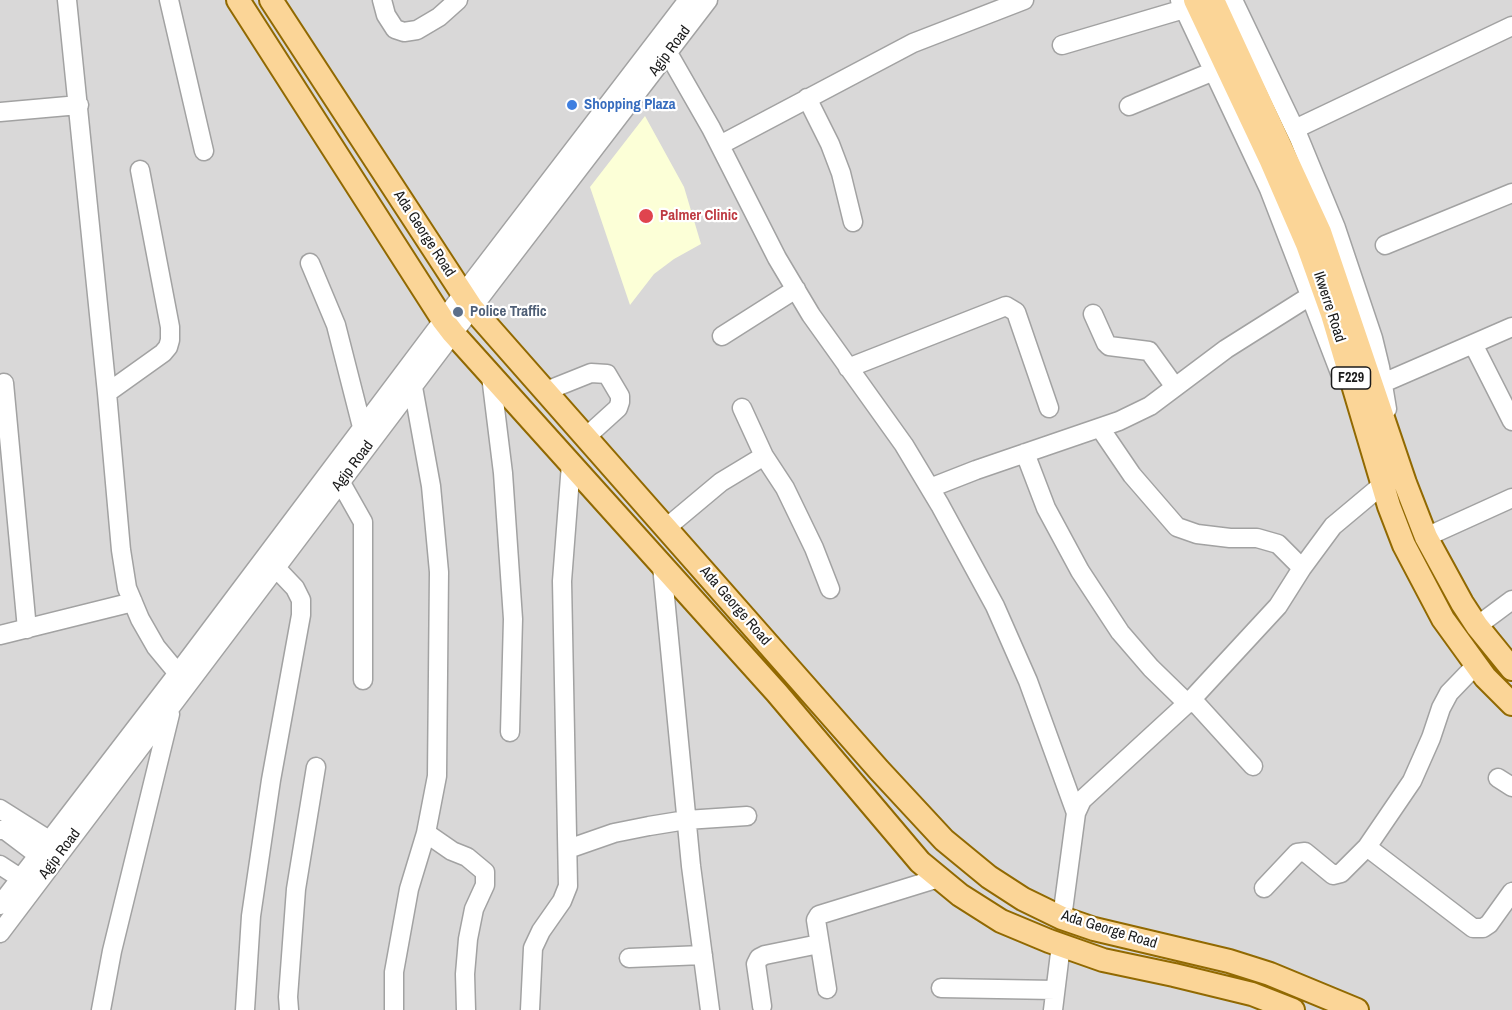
<!DOCTYPE html>
<style>
body{margin:0}
canvas{display:block;background:#ede9e0}
</style>
<canvas width="1512" height="1010"></canvas>
<script>
const ctx = document.querySelector('canvas').getContext('2d');
ctx.lineJoin = 'round';
function paint(path, color) {
  ctx.fillStyle = color;
  ctx.fill(path, 'evenodd');
}
function shape(rows) {
  const path = new Path2D();
  for (const r of rows) {
    path.moveTo(r[0], r[1]);
    for (let i = 2; i < r.length; i += 2) path.lineTo(r[i], r[i + 1]);
  }
  return path;
}
function stroke(path, color, width, dash) {
  ctx.strokeStyle = color;
  ctx.lineWidth = width;
  ctx.lineCap = dash ? 'butt' : 'round';
  ctx.setLineDash(dash || []);
  ctx.stroke(path);
}
function label(font, color, halo, rows, align = 'center') {
  ctx.font = font + ' "Archivo Narrow",sans-serif';
  ctx.lineWidth = 4.5;
  ctx.setLineDash([]);
  ctx.textBaseline = 'middle';
  ctx.strokeStyle = halo;
  ctx.fillStyle = color;
  for (const [text, x, y, turn = 0] of rows) {
    ctx.save();
    ctx.translate(x, y);
    ctx.rotate((+turn || 0) * Math.PI / 180);
    ctx.textAlign = isNaN(turn) ? turn : align;
    if (halo) ctx.strokeText(text, 0, 0);
    ctx.fillText(text, 0, 0);
    ctx.restore();
  }
}
paint(shape([
 [0,0,1512,0,1512,1010,0,1010]
]), '#d9d8d8');
paint(shape([
 [645,116,684,187,701,244,674,259,654,274,630,305,590,187]
]), '#fcffd7');
const minor = shape([
 [67,0,107,393,121,550,127,588,140,619,156,647,185,682],
 [169,0,204,151],
 [382,0,386,15,395,29,404,32,417,30,439,17,458,0],
 [1180,0,1269,189,1340,373],
 [1233,0,1299,138,1336,228,1373,338,1380,367,1387,409],
 [1062,45,1184,9],
 [668,53,711,128,777,258,811,315,904,445,940,505,995,606,1028,681,1076,813],
 [807,98,830,144,841,173,853,222],
 [1129,106,1214,71],
 [0,112,79,105],
 [1295,129,1512,26],
 [720,145,913,43,1024,0],
 [1385,245,1512,193],
 [310,263,336,325,362,427],
 [1093,314,1106,343,1109,346,1149,351,1175,387],
 [722,336,796,289],
 [1473,344,1512,421],
 [848,368,1006,306,1016,312,1049,408],
 [491,376,503,473,513,619,510,732],
 [4,383,27,629],
 [1383,383,1512,327],
 [546,391,591,373,607,374,620,396,620,402,618,408,586,437],
 [107,393,163,353,168,347,170,340,170,327,140,170],
 [742,408,764,456,785,488,814,548,830,589],
 [1100,428,1132,475,1177,527,1197,534,1230,538,1257,538,1278,544,1302,568],
 [1025,453,1046,508,1080,571,1120,632,1151,668,1188,704],
 [341,483,363,522,363,680],
 [930,488,976,470,1119,421,1150,406,1226,349,1310,296],
 [666,528,721,482,764,456],
 [1426,537,1512,498],
 [662,566,691,866,710,1010],
 [1477,626,1512,600],
 [0,635,133,602],
 [1192,699,1253,766],
 [1498,778,1512,787],
 [0,809,49,840],
 [0,830,5,830,38,855],
 [426,833,452,851,467,857,485,872,485,885,474,909,468,939,465,974,466,1010],
 [1367,847,1473,928,1483,928,1489,924,1512,892],
 [568,849,614,833,649,826,686,820,747,816],
 [0,865,20,878],
 [1264,888,1297,853,1305,852,1333,875,1341,873,1367,847,1412,781,1431,738,1441,708,1449,693,1476,665],
 [0,905,178,673,463,294,688,0],
 [1062,918,1076,813,1082,800,1192,699,1278,606,1302,568,1333,526,1382,485],
 [0,933,488,287,708,0],
 [629,958,703,955],
 [941,988,1055,990],
 [827,989,816,920,819,915,939,878],
 [762,1006,756,964,759,958,765,955,819,944],
 [101,1010,112,951,170,714],
 [245,1010,251,916,271,780,301,615,301,600,295,588,276,568],
 [289,1010,288,997,296,889,316,767],
 [394,1010,394,972,409,889,426,833,437,776,439,572,431,486,413,387],
 [530,1010,533,948,541,931,562,901,568,886,562,581,571,464],
 [1053,1010,1061,945]
]);
const major = shape([
 [238,0,443,320,453,333,777,693,920,862,960,895,1001,921,1049,941,1103,960,1174,975,1252,994,1293,1010],
 [271,0,472,308,879,770,944,840,989,877,1023,899,1062,918,1094,929,1229,961,1270,974,1357,1010],
 [1195,0,1271,161,1307,244,1332,314,1389,506,1404,545,1443,619,1485,677,1512,704],
 [1213,0,1320,232,1405,483,1426,537,1462,603,1477,626,1512,669]
]);
stroke(minor, '#a2a2a2', 21);
stroke(major, '#916901', 26);
stroke(minor, '#fff', 18);
stroke(major, '#fbd597', 22);
for (const [x, y, r, color] of [
 [572,105,6,"#3f7fe0"],
 [646,216,8,"#e0444e"],
 [458,312,6,"#5c6f8a"]
]) {
  const dot = new Path2D();
  dot.arc(x, y, r, 0, 2 * Math.PI);
  ctx.fillStyle = color;
  ctx.fill(dot);
  stroke(dot, '#fff', 2);
}
for (const [x, y, w] of [
 [1351,378,39]
]) {
  const box = new Path2D();
  box.roundRect(x - w / 2, y - 11, w, 22, 4.5);
  ctx.fillStyle = '#fff';
  ctx.fill(box);
  stroke(box, '#1b1b1b', 1.5);
}
label('bold 14px', '#1b1b1b', null, [
 ["F229",1351,378]
]);
label('15px', '#1b1b1b', '#fff', [
 ["Agip Road",670,51,-53],
 ["Ada George Road",424,234,57],
 ["Ikwerre Road",1329,307,72],
 ["Agip Road",353,466,-53],
 ["Ada George Road",735,606,49],
 ["Agip Road",60,854,-53],
 ["Ada George Road",1109,930,17]
]);
label('bold 15px', '#366cbe', '#fff', [
 ["Shopping Plaza",584,105]
], 'left');
label('bold 15px', '#be3a42', '#fff', [
 ["Palmer Clinic",660,216]
], 'left');
label('bold 15px', '#4e5e75', '#fff', [
 ["Police Traffic",470,312]
], 'left');
</script>
